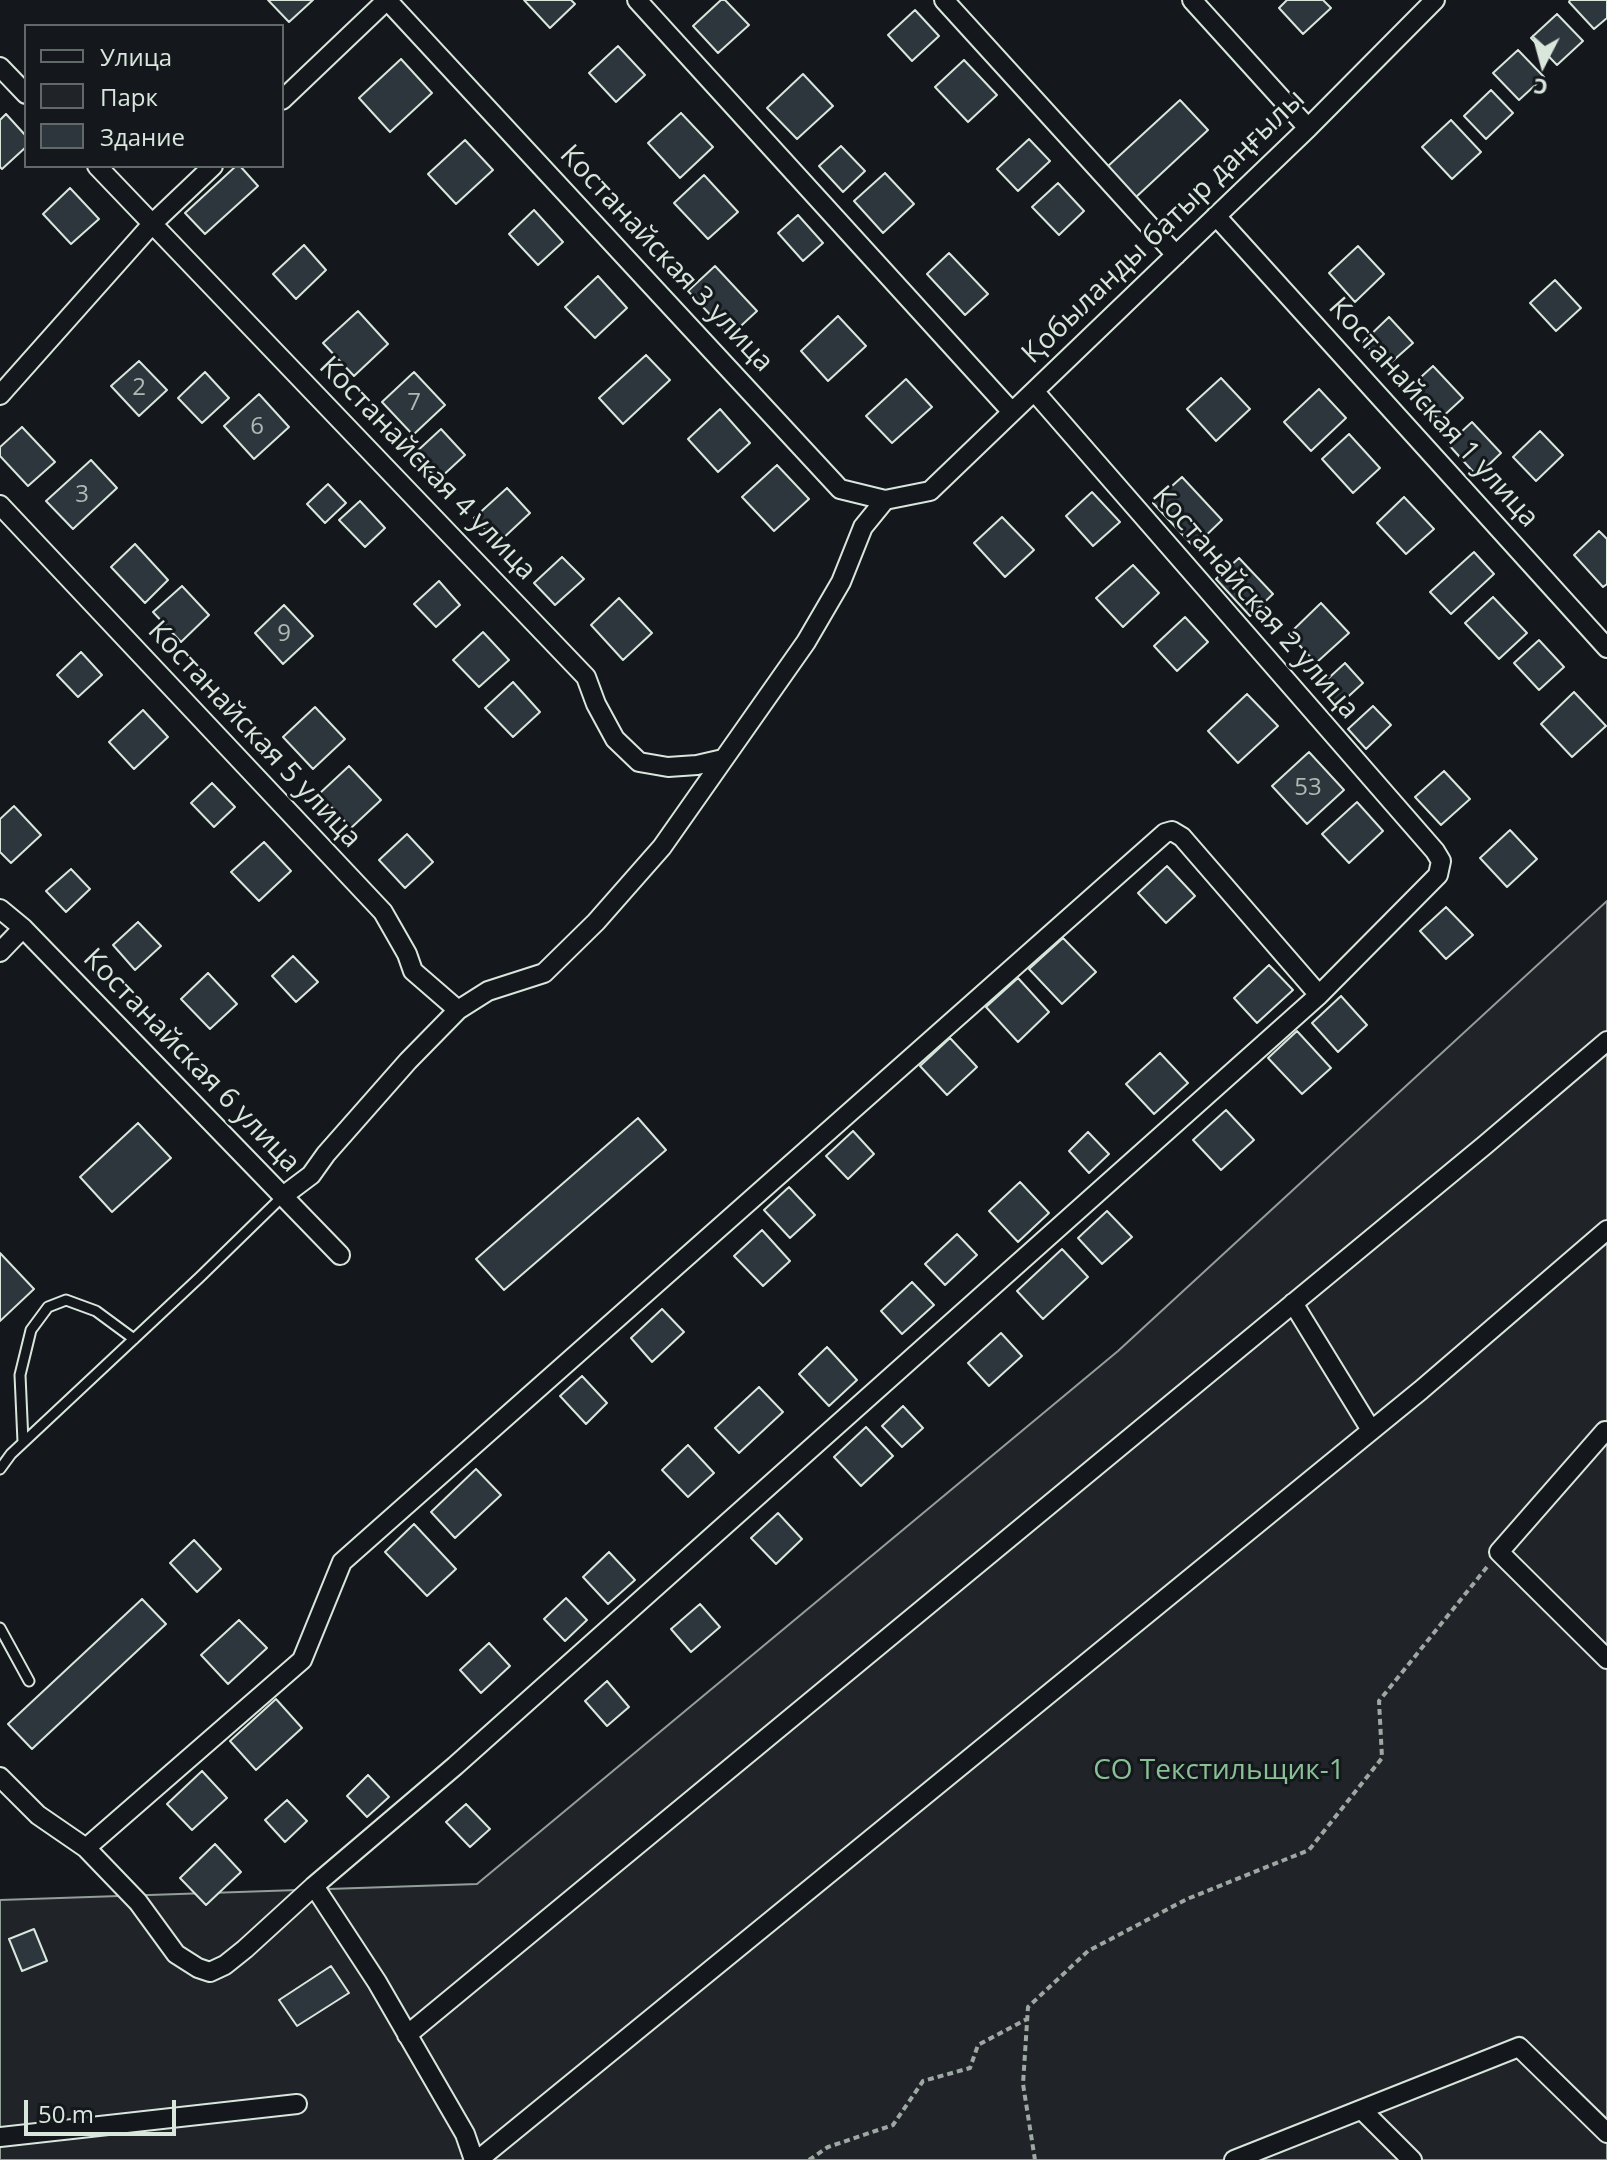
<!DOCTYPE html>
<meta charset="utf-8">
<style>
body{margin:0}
#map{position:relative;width:1607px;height:2160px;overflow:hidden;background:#14181c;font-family:"Open Sans",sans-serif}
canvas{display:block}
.legend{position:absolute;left:24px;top:24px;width:260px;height:144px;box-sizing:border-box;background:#14181c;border:2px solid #626a69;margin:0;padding:10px 14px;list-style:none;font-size:24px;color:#d8e6dc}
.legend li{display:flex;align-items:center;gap:16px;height:40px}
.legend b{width:40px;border:2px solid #626a69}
.north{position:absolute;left:1503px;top:24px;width:80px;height:80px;-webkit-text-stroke:6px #14181c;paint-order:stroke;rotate:186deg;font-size:22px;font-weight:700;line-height:32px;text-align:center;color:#d8e6dc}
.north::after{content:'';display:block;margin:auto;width:28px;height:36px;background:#d8e6dc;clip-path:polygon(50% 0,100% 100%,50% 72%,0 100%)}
.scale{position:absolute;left:24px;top:2100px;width:152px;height:36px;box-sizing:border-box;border:4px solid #d8e6dc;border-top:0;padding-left:10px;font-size:24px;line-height:28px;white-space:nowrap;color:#d8e6dc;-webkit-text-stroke:6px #14181c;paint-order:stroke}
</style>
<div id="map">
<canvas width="1607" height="2160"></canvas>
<ul class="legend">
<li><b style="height:10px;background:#14181c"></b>Улица</li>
<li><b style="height:22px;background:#202428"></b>Парк</li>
<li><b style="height:22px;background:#2c363c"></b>Здание</li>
</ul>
<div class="north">С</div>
<div class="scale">50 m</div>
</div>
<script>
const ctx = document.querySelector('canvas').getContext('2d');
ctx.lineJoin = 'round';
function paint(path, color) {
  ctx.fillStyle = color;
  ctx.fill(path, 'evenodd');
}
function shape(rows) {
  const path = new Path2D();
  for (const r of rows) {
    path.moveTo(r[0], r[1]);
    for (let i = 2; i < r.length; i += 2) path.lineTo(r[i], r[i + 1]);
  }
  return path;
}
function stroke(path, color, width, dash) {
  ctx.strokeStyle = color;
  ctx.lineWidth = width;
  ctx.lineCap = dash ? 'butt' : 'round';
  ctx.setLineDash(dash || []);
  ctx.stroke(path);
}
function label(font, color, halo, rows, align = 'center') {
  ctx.font = font + ' "Open Sans",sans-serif';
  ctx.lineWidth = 6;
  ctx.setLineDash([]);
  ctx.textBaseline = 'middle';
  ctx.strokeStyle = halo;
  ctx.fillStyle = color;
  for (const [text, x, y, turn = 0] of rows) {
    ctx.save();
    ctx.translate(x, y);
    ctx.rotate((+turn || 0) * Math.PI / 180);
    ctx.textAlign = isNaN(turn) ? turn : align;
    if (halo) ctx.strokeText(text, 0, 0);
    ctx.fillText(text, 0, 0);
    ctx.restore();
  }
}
const green = shape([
 [1607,901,1607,2160,0,2160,0,1900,477,1884,1118,1351,1607,901]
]);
paint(green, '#202428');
stroke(green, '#939e99', 2);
const building = shape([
 [268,0,313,0,289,22,268,0],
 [524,0,571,0,575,4,550,28,524,0],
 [721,0,725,0,749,25,718,53,693,26,721,0],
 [1287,0,1323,0,1331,8,1303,34,1279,8,1287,0],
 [1570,0,1607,0,1607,18,1594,29,1569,2,1570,0],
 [915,10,939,36,912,61,888,35,915,10],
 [1557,14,1583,41,1557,65,1531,38,1557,14],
 [618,46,645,75,616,102,589,73,618,46],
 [1518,50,1544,77,1519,100,1493,73,1518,50],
 [401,59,432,93,390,132,359,98,401,59],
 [964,60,997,95,968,122,935,87,964,60],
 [803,74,833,106,797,139,767,108,803,74],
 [1491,90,1513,113,1486,139,1464,116,1491,90],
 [1180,100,1208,130,1135,198,1107,167,1180,100],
 [681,113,713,147,680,178,648,143,681,113],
 [6,114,26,136,26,147,2,169,0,167,0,120,6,114],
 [1451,120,1481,152,1452,179,1422,147,1451,120],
 [1029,139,1050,161,1018,191,997,169,1029,139],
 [465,140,493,170,456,204,428,174,465,140],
 [841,146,865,171,843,192,819,166,841,146],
 [236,166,240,166,258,186,205,234,185,213,236,166],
 [885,173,914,204,883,233,854,201,885,173],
 [704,175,738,212,708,239,674,203,704,175],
 [1058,183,1084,211,1059,235,1032,207,1058,183],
 [70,188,99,219,71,244,43,214,70,188],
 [534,210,563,242,538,265,509,234,534,210],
 [798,215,823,243,803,261,778,233,798,215],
 [304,245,326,270,296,299,273,274,304,245],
 [1358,246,1384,274,1355,302,1329,273,1358,246],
 [949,253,988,294,965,315,927,274,949,253],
 [715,266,757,311,730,336,688,291,715,266],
 [598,276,627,308,595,338,565,307,598,276],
 [1555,280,1581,308,1556,331,1530,303,1555,280],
 [358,311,388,344,354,376,323,343,358,311],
 [838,316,866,346,828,381,801,351,838,316],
 [1389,317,1413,343,1386,367,1363,342,1389,317],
 [646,355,670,380,623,424,599,398,646,355],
 [139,361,167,390,139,416,111,386,139,361],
 [1433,366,1463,398,1439,420,1409,388,1433,366],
 [205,372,229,398,202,423,178,398,205,372],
 [414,372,445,405,413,435,382,402,414,372],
 [1221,378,1250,409,1216,441,1187,409,1221,378],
 [906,379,932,407,892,443,866,416,906,379],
 [1319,389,1346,418,1311,451,1284,422,1319,389],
 [259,394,289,427,254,459,224,426,259,394],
 [720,409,750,443,718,472,688,439,720,409],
 [1472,422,1501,453,1477,476,1448,444,1472,422],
 [22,427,55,462,28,486,0,456,0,447,22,427],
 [441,429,465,455,438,480,414,454,441,429],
 [1540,431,1563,455,1536,481,1513,457,1540,431],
 [1349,434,1380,468,1353,493,1322,459,1349,434],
 [91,460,117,488,73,529,46,501,91,460],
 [777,465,809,499,774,531,742,497,777,465],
 [1182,477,1222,520,1194,547,1153,503,1182,477],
 [328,484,346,503,325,523,307,504,328,484],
 [507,488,530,513,498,543,474,518,507,488],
 [1092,492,1120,522,1093,546,1066,516,1092,492],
 [1404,497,1434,529,1406,554,1377,523,1404,497],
 [360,501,385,528,365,547,339,520,360,501],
 [1002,517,1034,550,1005,577,974,543,1002,517],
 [1599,531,1607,539,1607,584,1603,587,1574,555,1599,531],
 [135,544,168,580,145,603,111,567,135,544],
 [1474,552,1494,574,1451,614,1430,592,1474,552],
 [562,557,584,579,555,605,534,583,562,557],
 [1239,558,1273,594,1250,616,1216,579,1239,558],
 [1133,565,1159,593,1123,627,1096,598,1133,565],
 [439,581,460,605,436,627,414,604,439,581],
 [182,586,209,615,181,642,153,612,182,586],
 [1493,597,1527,633,1499,659,1465,623,1493,597],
 [619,598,652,633,623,660,591,625,619,598],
 [1321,603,1349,633,1316,663,1289,634,1321,603],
 [284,605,313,636,283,664,255,633,284,605],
 [1185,617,1208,642,1177,671,1154,646,1185,617],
 [483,632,509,660,479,687,453,660,483,632],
 [1539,640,1564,667,1539,690,1514,663,1539,640],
 [81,652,102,675,78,697,57,675,81,652],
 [1345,663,1363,683,1338,706,1320,686,1345,663],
 [513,682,540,712,513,737,485,708,513,682],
 [1574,692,1606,726,1572,757,1541,724,1574,692],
 [1247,694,1278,726,1238,763,1208,731,1247,694],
 [1373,706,1391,725,1366,749,1348,729,1373,706],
 [315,707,345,739,313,769,283,737,315,707],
 [143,710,168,737,134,769,109,742,143,710],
 [1309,752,1344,790,1307,824,1272,786,1309,752],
 [349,766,381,800,351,828,319,794,349,766],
 [1444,771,1470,799,1441,825,1415,797,1444,771],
 [212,783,235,807,214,827,191,803,212,783],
 [1357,802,1383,831,1349,863,1322,834,1357,802],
 [14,806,41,835,11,863,0,852,0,819,14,806],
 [1510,830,1537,859,1507,887,1480,858,1510,830],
 [407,834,433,862,405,888,379,860,407,834],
 [264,842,291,871,259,901,231,872,264,842],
 [1167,866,1195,896,1166,923,1138,893,1167,866],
 [71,869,90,889,66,912,46,891,71,869],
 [1446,907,1473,935,1446,959,1420,931,1446,907],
 [138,922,161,946,135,970,113,945,138,922],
 [1063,938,1096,972,1062,1004,1029,969,1063,938],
 [293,956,318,982,296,1002,272,976,293,956],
 [1269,965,1293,990,1257,1023,1234,998,1269,965],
 [208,973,237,1004,210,1029,181,999,208,973],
 [1018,978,1049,1012,1018,1042,986,1007,1018,978],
 [1341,996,1367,1025,1338,1052,1312,1023,1341,996],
 [1297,1031,1331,1068,1302,1094,1268,1058,1297,1031],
 [950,1038,977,1067,947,1095,920,1066,950,1038],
 [1160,1053,1188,1083,1154,1114,1126,1084,1160,1053],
 [1226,1110,1254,1140,1221,1170,1193,1140,1226,1110],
 [638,1118,666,1150,504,1290,476,1259,638,1118],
 [138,1123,171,1158,112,1212,80,1177,138,1123],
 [853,1131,874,1154,848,1179,826,1156,853,1131],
 [1088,1132,1109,1154,1089,1173,1069,1151,1088,1132],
 [1020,1182,1049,1213,1018,1242,989,1211,1020,1182],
 [789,1187,815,1215,790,1238,764,1210,789,1187],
 [1107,1211,1132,1237,1102,1264,1078,1238,1107,1211],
 [762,1230,790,1261,763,1286,734,1256,762,1230],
 [957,1234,977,1255,945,1285,925,1264,957,1234],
 [1062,1249,1088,1277,1043,1319,1017,1291,1062,1249],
 [0,1253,34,1289,0,1321,0,1253],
 [912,1282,934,1305,902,1334,881,1311,912,1282],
 [662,1309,684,1332,652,1362,631,1338,662,1309],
 [1001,1333,1022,1356,989,1386,968,1363,1001,1333],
 [827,1347,857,1380,829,1406,799,1374,827,1347],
 [582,1376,607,1403,586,1424,560,1396,582,1376],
 [759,1387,783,1412,739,1453,715,1428,759,1387],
 [903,1406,923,1428,902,1447,882,1426,903,1406],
 [866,1427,893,1456,861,1486,834,1457,866,1427],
 [688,1445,714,1473,688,1497,662,1470,688,1445],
 [476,1469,501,1495,455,1538,431,1512,476,1469],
 [778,1513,802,1539,776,1564,751,1538,778,1513],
 [414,1524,456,1569,427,1596,385,1552,414,1524],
 [194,1540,221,1569,197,1592,170,1563,194,1540],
 [609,1552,635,1580,608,1604,583,1577,609,1552],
 [566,1598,587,1620,565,1641,544,1619,566,1598],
 [142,1599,166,1624,32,1749,8,1724,142,1599],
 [700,1604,720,1627,691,1652,671,1629,700,1604],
 [239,1620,267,1648,228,1684,201,1655,239,1620],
 [489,1643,510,1666,481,1693,460,1670,489,1643],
 [607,1681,629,1707,607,1726,585,1701,607,1681],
 [276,1699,302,1728,256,1770,230,1741,276,1699],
 [202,1771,227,1798,192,1830,167,1804,202,1771],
 [368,1775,389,1797,367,1817,347,1796,368,1775],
 [287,1800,307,1821,285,1842,265,1820,287,1800],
 [466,1804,490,1829,470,1847,446,1822,466,1804],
 [215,1844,241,1872,206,1905,180,1878,215,1844],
 [34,1929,47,1961,22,1971,9,1939,34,1929],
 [331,1966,349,1993,297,2026,279,2000,331,1966]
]);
paint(building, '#2c363c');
stroke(building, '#d8e6dc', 2);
const service = shape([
 [23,1442,20,1375,31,1330,48,1307,66,1300,96,1311,134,1339],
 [0,1469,11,1454,200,1277,283,1196],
 [0,1628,29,1681]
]);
const minor = shape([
 [387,0,840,489,885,500,930,491,1308,128,1435,0],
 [637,0,1012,412],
 [944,0,1176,255],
 [1192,0,1308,128],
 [0,67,26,94],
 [282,100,387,0],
 [97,166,586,677,596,704,615,739,639,762,668,767,697,765,723,759],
 [1216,216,1607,648],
 [0,395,153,223,213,166],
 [0,505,383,912,407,954,413,971,458,1010],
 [0,909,23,928,340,1255],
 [0,952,23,928],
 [283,1196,311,1175,326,1154,408,1061,458,1010,488,991,544,973,596,922,662,847,806,642,841,582,863,527,885,500],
 [1293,1303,1371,1430],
 [1607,1433,1605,1431,1499,1552,1607,1659],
 [0,1777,38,1815,86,1848,138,1902,176,1954,198,1968,210,1972,225,1965,245,1949,314,1886,455,1766,1319,995,1438,875,1441,861,1435,851,1034,391],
 [86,1848,302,1660,342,1562,1165,833,1172,831,1182,837,1319,995],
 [314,1886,377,1982,465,2134,474,2160],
 [407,2035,1485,1145,1607,1041],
 [1362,2110,1412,2160],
 [0,2137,297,2104],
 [478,2160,1421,1390,1607,1230],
 [1234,2160,1519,2047,1607,2133]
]);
stroke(service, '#d8e6dc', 13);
stroke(minor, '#d8e6dc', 22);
stroke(shape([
 [809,2160,828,2147,893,2125,923,2081,970,2068,978,2045,1027,2019],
 [1035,2160,1023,2084,1028,2007,1088,1951,1187,1899,1309,1850,1382,1758,1379,1701,1487,1567]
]), '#9da8a2', 4, [6, 4]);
stroke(service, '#14181c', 9);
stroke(minor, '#14181c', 18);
label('24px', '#adbab4', null, [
 ["2",139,388],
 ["7",414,403],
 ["6",257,427],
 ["3",82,495],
 ["9",284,634],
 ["53",1308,788]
]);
label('28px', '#d8e6dc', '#14181c', [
 ["Қобыланды батыр даңғылы",1164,227,-44],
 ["Костанайская 3 улица",666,259,47],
 ["Костанайская 1 улица",1433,413,48],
 ["Костанайская 4 улица",427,469,46],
 ["Костанайская 2 улица",1255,603,49],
 ["Костанайская 5 улица",254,735,47],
 ["Костанайская 6 улица",191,1061,46]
]);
label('28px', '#8ac095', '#14181c', [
 ["СО Текстильщик-1",1219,1771]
]);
</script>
